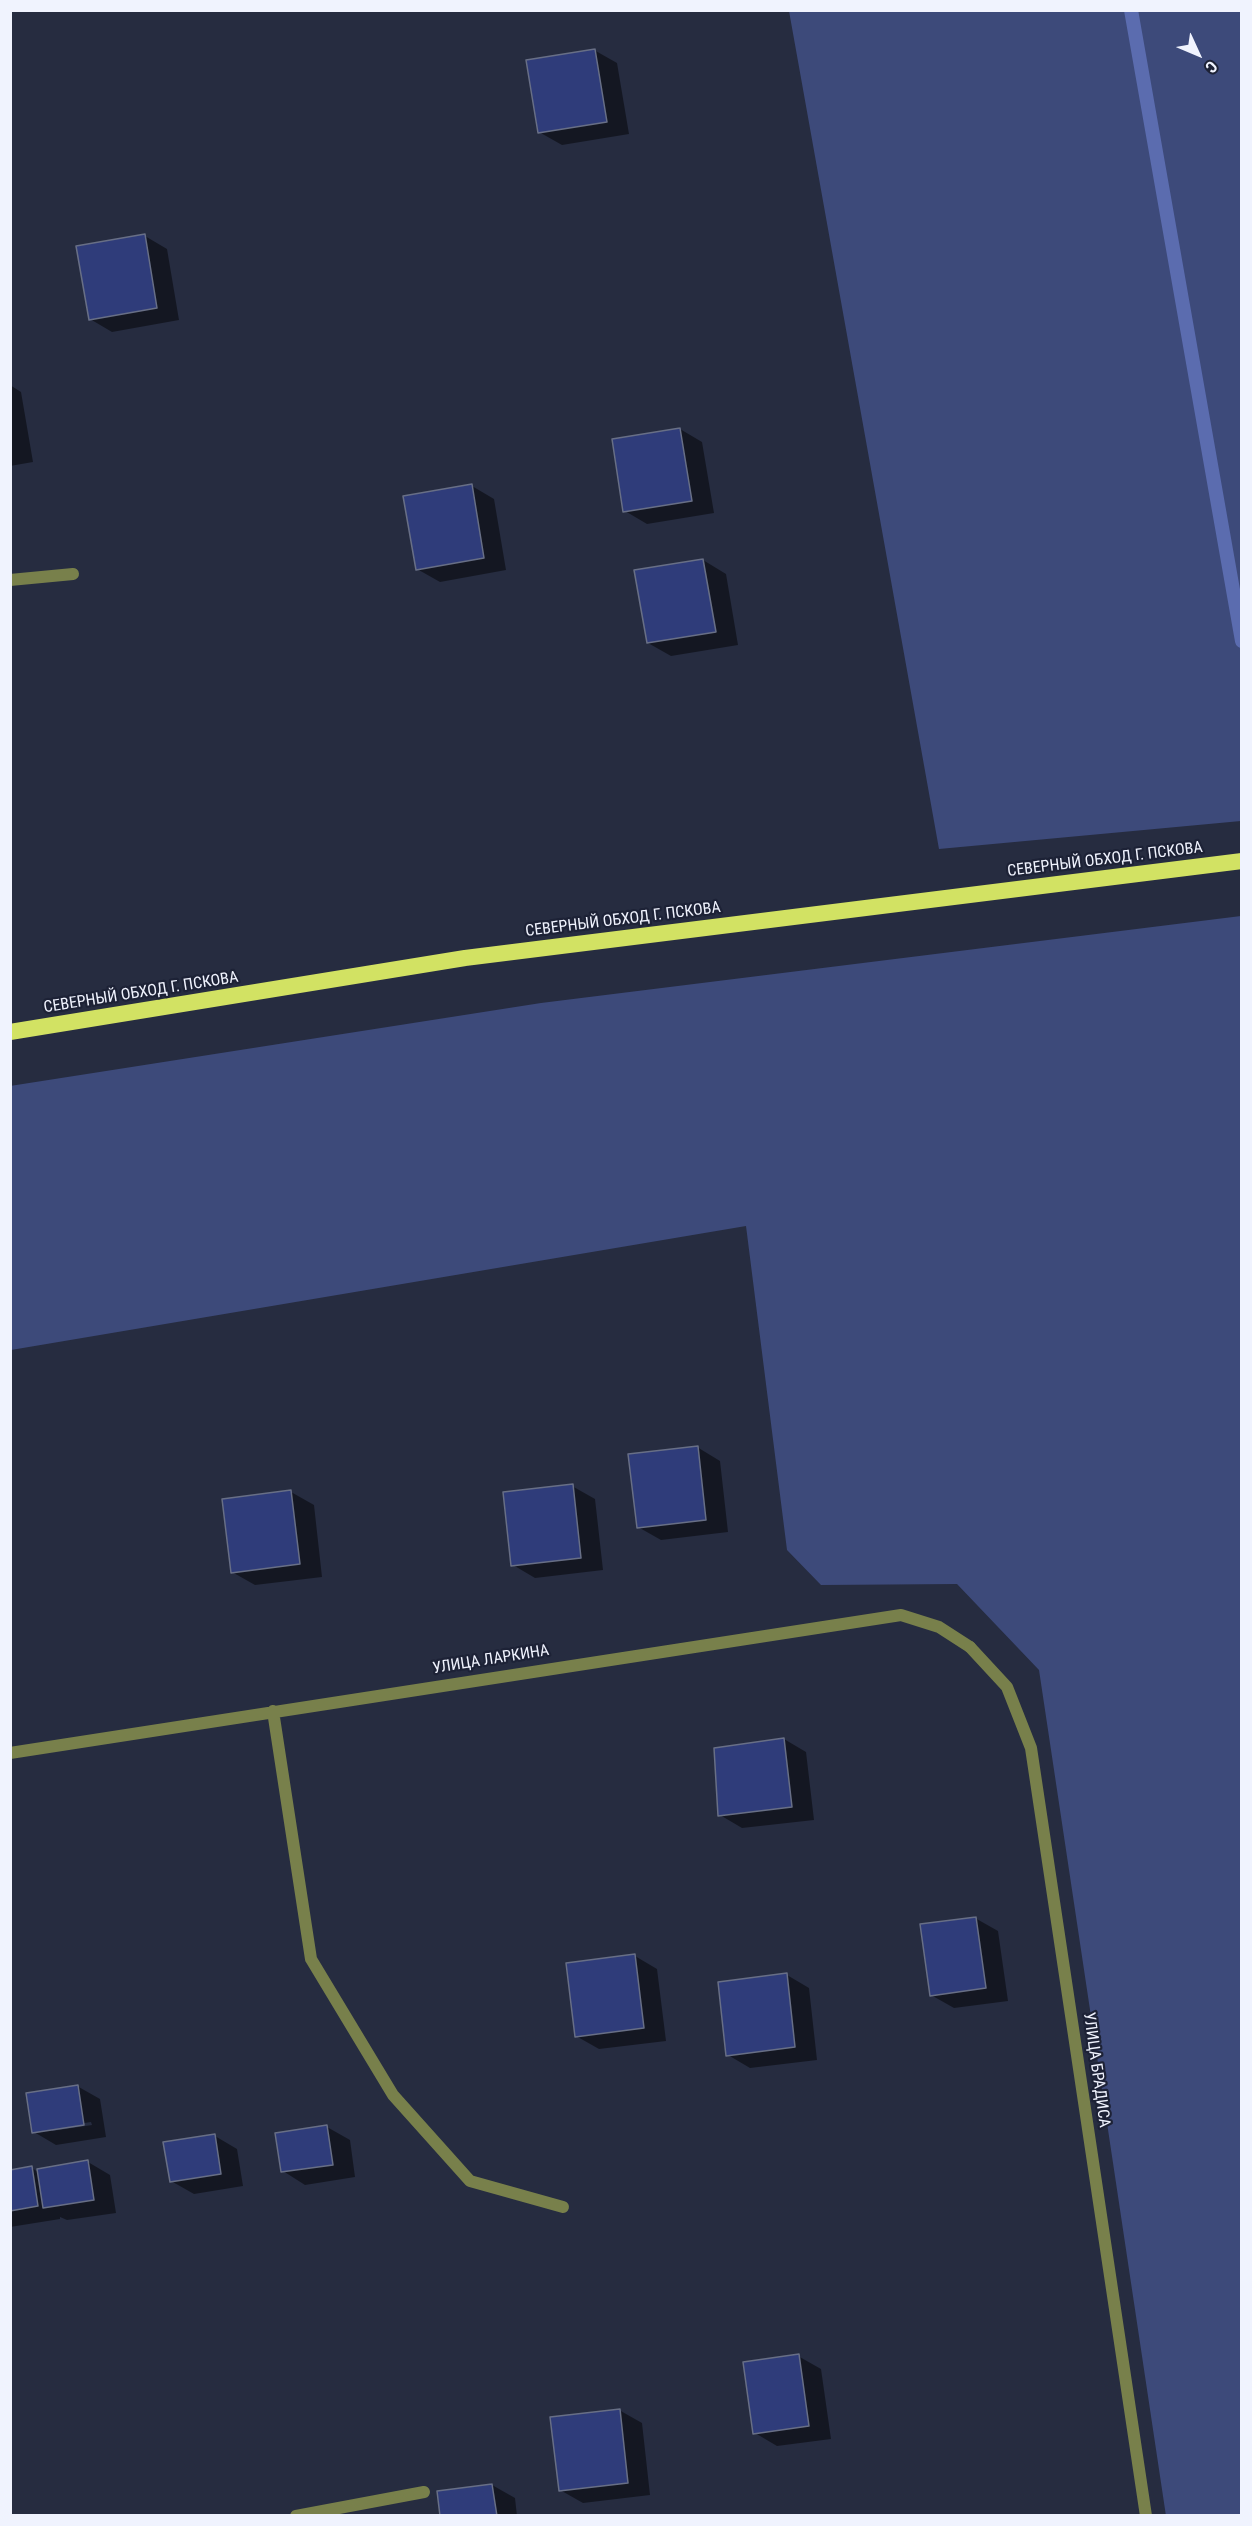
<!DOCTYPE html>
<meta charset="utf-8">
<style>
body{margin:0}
#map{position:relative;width:1252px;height:2526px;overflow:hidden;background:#262c40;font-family:"Roboto Condensed",sans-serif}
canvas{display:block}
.frame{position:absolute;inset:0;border:12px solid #f0f3fe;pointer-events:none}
.north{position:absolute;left:1168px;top:24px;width:60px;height:60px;-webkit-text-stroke:4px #1d2236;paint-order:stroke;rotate:134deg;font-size:16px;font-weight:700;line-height:24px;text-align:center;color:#f0f3fe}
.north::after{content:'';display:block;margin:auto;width:21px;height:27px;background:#f0f3fe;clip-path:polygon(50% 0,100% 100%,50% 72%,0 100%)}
</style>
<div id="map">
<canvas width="1252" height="2526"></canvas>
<div class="frame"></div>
<div class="north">С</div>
</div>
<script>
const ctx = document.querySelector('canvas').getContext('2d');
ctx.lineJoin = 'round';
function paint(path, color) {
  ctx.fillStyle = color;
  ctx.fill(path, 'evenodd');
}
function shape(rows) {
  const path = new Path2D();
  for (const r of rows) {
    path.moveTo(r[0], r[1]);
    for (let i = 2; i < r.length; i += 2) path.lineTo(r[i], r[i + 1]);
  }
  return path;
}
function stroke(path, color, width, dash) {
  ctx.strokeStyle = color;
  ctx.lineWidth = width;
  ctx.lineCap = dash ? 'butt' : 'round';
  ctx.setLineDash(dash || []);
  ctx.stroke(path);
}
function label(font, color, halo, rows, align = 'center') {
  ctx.font = font + ' "Roboto Condensed",sans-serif';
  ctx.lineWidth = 4.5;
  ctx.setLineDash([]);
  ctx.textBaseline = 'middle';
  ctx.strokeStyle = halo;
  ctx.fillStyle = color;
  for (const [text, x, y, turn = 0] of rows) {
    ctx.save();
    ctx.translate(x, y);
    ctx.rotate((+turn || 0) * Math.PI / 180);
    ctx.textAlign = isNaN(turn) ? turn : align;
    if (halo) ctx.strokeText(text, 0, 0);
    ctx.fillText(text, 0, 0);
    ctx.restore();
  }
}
paint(shape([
 [789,11,1241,11,1241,821,939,849],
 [1241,916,1242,2515,1166,2516,1039,1670,957,1584,821,1585,787,1550,746,1226,11,1350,10,1086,541,1003]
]), '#3d4a7a');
paint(shape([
 [594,50,617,63,629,134,562,145,539,132],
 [145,236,167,249,179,320,112,332,90,319],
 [10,385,21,392,33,462,10,466],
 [680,429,702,442,714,513,647,524,625,511],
 [472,486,494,499,506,570,440,582,417,569],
 [703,560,726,574,738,645,671,656,648,643],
 [697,1447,720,1461,728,1532,661,1540,638,1527],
 [572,1486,595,1499,603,1570,535,1578,513,1565],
 [291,1492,314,1505,322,1577,255,1585,232,1572],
 [784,1739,806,1752,814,1820,742,1828,720,1815],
 [975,1918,998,1931,1008,2001,954,2008,931,1995],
 [635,1956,657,1969,666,2041,599,2049,576,2036],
 [787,1975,809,1988,817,2060,750,2068,728,2055],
 [77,2086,100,2099,106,2137,56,2145,34,2132],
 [91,2122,92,2125,52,2131,52,2128],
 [327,2127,350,2140,355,2177,305,2185,283,2171],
 [215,2136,237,2149,243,2186,194,2194,171,2181],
 [88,2162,110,2175,116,2213,67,2220,60,2217,60,2219,10,2227,10,2172,32,2168,38,2172],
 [798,2356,821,2369,831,2439,777,2446,755,2433],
 [619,2410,642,2423,650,2495,583,2503,560,2490],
 [492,2485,515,2498,517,2516,442,2516]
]), '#0007');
stroke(shape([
 [1131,10,1242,641]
]), '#5b6caf', 14);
const building = shape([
 [595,49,607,122,538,133,526,60,595,49],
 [145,234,157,308,89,320,76,246,145,234],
 [680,428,692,501,623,512,612,439,680,428],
 [472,484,484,558,416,570,403,496,472,484],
 [703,559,716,632,647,643,634,570,703,559],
 [698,1446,706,1520,637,1528,628,1454,698,1446],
 [573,1484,581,1558,511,1566,503,1492,573,1484],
 [291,1490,300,1564,231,1573,222,1499,291,1490],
 [784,1738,792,1807,718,1816,714,1748,784,1738],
 [976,1917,986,1988,930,1996,920,1924,976,1917],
 [635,1954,644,2028,575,2037,566,1963,635,1954],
 [787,1973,795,2047,726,2056,718,1982,787,1973],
 [78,2085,84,2125,32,2133,26,2093,78,2085],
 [327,2125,333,2165,281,2172,275,2133,327,2125],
 [215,2134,221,2174,170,2182,163,2142,215,2134],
 [88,2160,94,2200,43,2208,37,2169,88,2160],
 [32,2166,38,2206,10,2211,10,2170,32,2166],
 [799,2354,809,2426,753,2434,743,2362,799,2354],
 [620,2409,628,2483,559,2491,550,2417,620,2409],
 [492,2484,497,2516,440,2516,437,2491,492,2484]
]);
paint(building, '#2f3c7a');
stroke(building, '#686f86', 1.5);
stroke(shape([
 [273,1711,311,1959,393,2095,470,2181,563,2207],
 [10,1753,901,1615,939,1627,970,1647]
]), '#78804b', 12);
stroke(shape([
 [10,580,73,574],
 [970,1647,1007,1687,1031,1748,1146,2516],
 [296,2516,424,2492]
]), '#78804b', 12);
stroke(shape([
 [10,1032,465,958,1242,861]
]), '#d2e263', 16);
label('16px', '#f0f3fe', '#1d2236', [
 ["СЕВЕРНЫЙ ОБХОД Г. ПСКОВА",1105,860,-7],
 ["СЕВЕРНЫЙ ОБХОД Г. ПСКОВА",623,920,-7],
 ["СЕВЕРНЫЙ ОБХОД Г. ПСКОВА",141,993,-9],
 ["УЛИЦА ЛАРКИНА",491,1660,-9],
 ["УЛИЦА БРАДИСА",1096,2070,82]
]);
</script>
